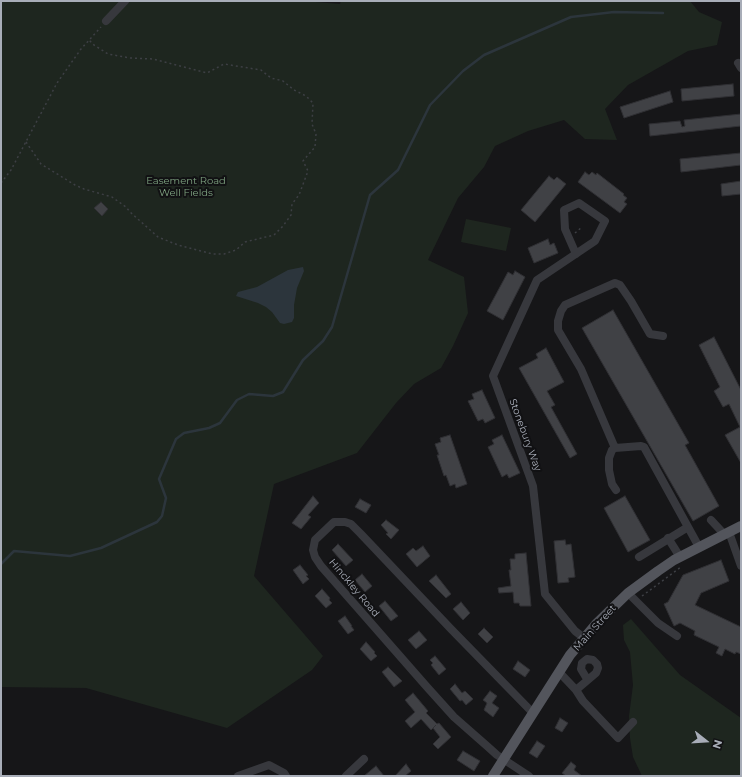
<!DOCTYPE html>
<style>
body{margin:0}
#map{position:relative;width:742px;height:777px;overflow:hidden;background:#161618;font-family:Montserrat,sans-serif}
canvas{display:block}
.frame{position:absolute;inset:0;border:2px solid #a8adb8;pointer-events:none}
.north{position:absolute;left:686px;top:721px;width:40px;height:40px;-webkit-text-stroke:3px #111113;paint-order:stroke;rotate:107deg;font-size:11px;font-weight:700;line-height:16px;text-align:center;color:#a8adb8}
.north::after{content:'';display:block;margin:auto;width:14px;height:18px;background:#a8adb8;clip-path:polygon(50% 0,100% 100%,50% 72%,0 100%)}
</style>
<div id="map">
<canvas width="742" height="777"></canvas>
<div class="frame"></div>
<div class="north">N</div>
</div>
<script>
const ctx = document.querySelector('canvas').getContext('2d');
ctx.lineJoin = 'round';
function paint(path, color) {
  ctx.fillStyle = color;
  ctx.fill(path, 'evenodd');
}
function shape(rows) {
  const path = new Path2D();
  for (const r of rows) {
    path.moveTo(r[0], r[1]);
    for (let i = 2; i < r.length; i += 2) path.lineTo(r[i], r[i + 1]);
  }
  return path;
}
function stroke(path, color, width, dash) {
  ctx.strokeStyle = color;
  ctx.lineWidth = width;
  ctx.lineCap = dash ? 'butt' : 'round';
  ctx.setLineDash(dash || []);
  ctx.stroke(path);
}
function label(font, color, halo, rows, align = 'center') {
  ctx.font = font + ' Montserrat,sans-serif';
  ctx.lineWidth = 4;
  ctx.setLineDash([]);
  ctx.textBaseline = 'middle';
  ctx.strokeStyle = halo;
  ctx.fillStyle = color;
  for (const [text, x, y, turn = 0] of rows) {
    ctx.save();
    ctx.translate(x, y);
    ctx.rotate((+turn || 0) * Math.PI / 180);
    ctx.textAlign = isNaN(turn) ? turn : align;
    if (halo) ctx.strokeText(text, 0, 0);
    ctx.fillText(text, 0, 0);
    ctx.restore();
  }
}
paint(shape([
 [1,1,304,1,340,4,341,1,690,1,699,12,722,22,717,45,688,51,628,85,605,109,617,140,585,139,564,120,528,131,495,146,484,167,458,198,428,260,464,277,468,313,453,346,441,368,414,384,396,403,357,453,274,484,254,576,323,656,312,670,227,728,86,688,1,687],
 [466,219,511,228,506,251,461,242],
 [631,619,680,675,741,718,741,776,642,776,633,757,630,738,629,716,633,685,630,652,624,640,623,625]
]), '#1e261f');
paint(shape([
 [303,267,304,271,297,288,294,305,294,318,292,322,284,324,280,323,272,312,266,307,258,303,236,296,238,292,257,287,288,270]
]), '#2c353c');
stroke(shape([
 [1,564,14,551,70,556,101,548,157,522,162,516,166,498,159,479,176,439,184,433,209,428,220,423,237,400,249,394,273,396,283,392,303,360,323,341,332,327,370,195,398,170,430,105,463,71,484,55,571,17,614,12,663,13]
]), '#2c353c', 2.5);
const building = shape([
 [733,84,734,96,682,101,681,89,733,84],
 [670,91,673,102,624,118,620,107,670,91],
 [741,114,741,126,650,136,649,124,680,121,682,127,685,126,684,120,741,114],
 [741,153,741,165,681,172,680,159,741,153],
 [585,172,589,175,592,172,596,175,597,173,624,194,623,195,627,198,624,202,627,204,620,213,578,182,585,172],
 [549,176,554,180,557,177,566,184,535,222,521,210,549,176],
 [741,181,741,194,722,196,721,184,741,181],
 [101,202,108,209,102,216,94,208,101,202],
 [548,239,550,245,554,243,558,253,534,263,528,248,548,239],
 [515,271,525,277,503,320,487,311,508,272,513,275,515,271],
 [613,310,689,443,685,445,719,506,693,521,582,328,613,310],
 [714,337,741,390,741,463,725,435,740,427,729,404,723,407,714,391,720,387,699,345,714,337],
 [546,348,564,382,547,391,555,405,551,407,577,454,570,458,519,368,538,358,536,354,546,348],
 [482,390,495,418,485,423,483,419,478,421,468,401,474,399,472,394,482,390],
 [450,435,467,484,456,488,455,484,450,486,446,475,444,476,437,455,439,455,435,444,441,442,440,438,450,435],
 [502,435,520,473,509,478,507,474,502,477,488,447,494,444,492,440,502,435],
 [313,496,319,503,308,515,311,517,301,529,292,523,313,496],
 [625,496,650,540,628,552,604,508,625,496],
 [360,499,371,505,366,513,355,507,360,499],
 [386,520,399,530,391,539,386,534,388,533,381,525,386,520],
 [565,540,566,545,571,544,575,577,568,578,569,582,558,583,554,541,565,540],
 [338,544,353,560,346,566,332,550,338,544],
 [423,546,430,556,417,567,406,554,413,548,416,551,423,546],
 [526,553,531,606,520,606,519,603,514,603,513,592,499,593,498,588,511,586,509,570,511,570,510,559,515,559,515,554,526,553],
 [721,560,729,581,701,593,695,605,741,627,741,654,736,652,735,654,725,649,722,656,716,653,719,647,694,635,695,631,680,623,674,626,664,604,668,602,683,575,721,560],
 [300,565,308,575,306,576,309,579,303,584,293,570,300,565],
 [362,574,372,586,365,592,355,580,362,574],
 [436,575,451,594,446,598,429,581,436,575],
 [322,589,330,598,329,600,332,603,326,608,315,596,322,589],
 [385,601,398,616,391,621,379,606,385,601],
 [461,602,470,613,463,620,453,609,461,602],
 [345,616,352,626,351,626,354,630,348,634,338,621,345,616],
 [484,628,493,637,487,643,478,634,484,628],
 [419,631,427,640,416,649,408,640,419,631],
 [366,642,375,652,374,653,377,656,371,661,360,649,366,642],
 [435,656,446,669,439,675,431,665,433,663,430,660,435,656],
 [518,661,530,670,525,677,513,669,518,661],
 [388,667,402,681,394,687,382,672,388,667],
 [455,684,462,693,465,691,473,699,466,705,462,700,460,701,450,689,455,684],
 [490,691,497,696,492,703,499,708,493,717,484,710,487,703,483,700,490,691],
 [413,693,428,711,426,713,437,724,439,723,451,737,438,749,433,744,440,737,433,728,436,725,431,730,421,719,411,728,405,721,415,712,405,700,413,693],
 [560,718,568,723,562,732,555,728,560,718],
 [537,741,545,746,537,758,529,753,537,741],
 [463,751,480,761,474,771,457,760,463,751],
 [571,762,576,766,574,770,582,776,566,776,562,773,571,762],
 [406,764,411,771,405,776,395,776,406,764],
 [376,766,384,776,364,776,376,766]
]);
paint(building, '#404145');
stroke(building, '#303034', 1);
stroke(shape([
 [26,142,41,164,75,185,84,189,112,197,126,207,130,212,158,237,178,245,213,254,224,254,236,250,245,242,274,235,283,226,291,215,292,204,299,195,308,171,303,161,315,147,316,134,312,124,313,103,306,96,294,90,283,81,271,78,261,70,224,64,207,73,153,59,130,58,108,54,94,45,89,40],
 [1,183,11,170,57,83,81,49,101,27],
 [575,233,582,227],
 [642,596,681,567]
]), '#3d3f44', 1.5, [2, 3]);
stroke(shape([
 [106,21,125,1],
 [738,63,741,68],
 [576,254,565,229,564,210,579,203,605,221,595,241,537,280,493,376,533,486,545,594,575,631,584,638],
 [615,448,581,369,558,330,558,321,561,311,565,305,615,283,620,285,631,301,650,334,663,336],
 [616,490,612,484,609,470,609,458,612,450,615,448,641,446,644,447,699,547],
 [711,520,724,534],
 [729,532,741,566],
 [668,538,680,557],
 [639,557,688,527],
 [628,593,658,623,677,636],
 [559,672,576,690,583,701,618,738,633,722],
 [576,690,596,673,598,668,597,664,593,660,587,659,582,663,581,669,587,679],
 [238,776,269,765,284,773,286,776],
 [346,776,364,759],
 [529,776,497,755,487,746,454,717,427,687,321,566,315,557,313,550,315,540,334,522,345,522,351,524,360,533,451,629,533,713]
]), '#37383d', 8);
stroke(shape([
 [493,776,570,655,597,623,628,593,658,571,674,560,741,526]
]), '#53555c', 10);
label('10px', '#7fa381', '#111113', [
 ["Easement Road",186,181],
 ["Well Fields",186,193]
]);
label('10px', '#a8adb8', '#111113', [
 ["Stonebury Way",525,435,70],
 ["Hinckley Road",354,588,50],
 ["Main Street",595,628,-48]
]);
</script>
